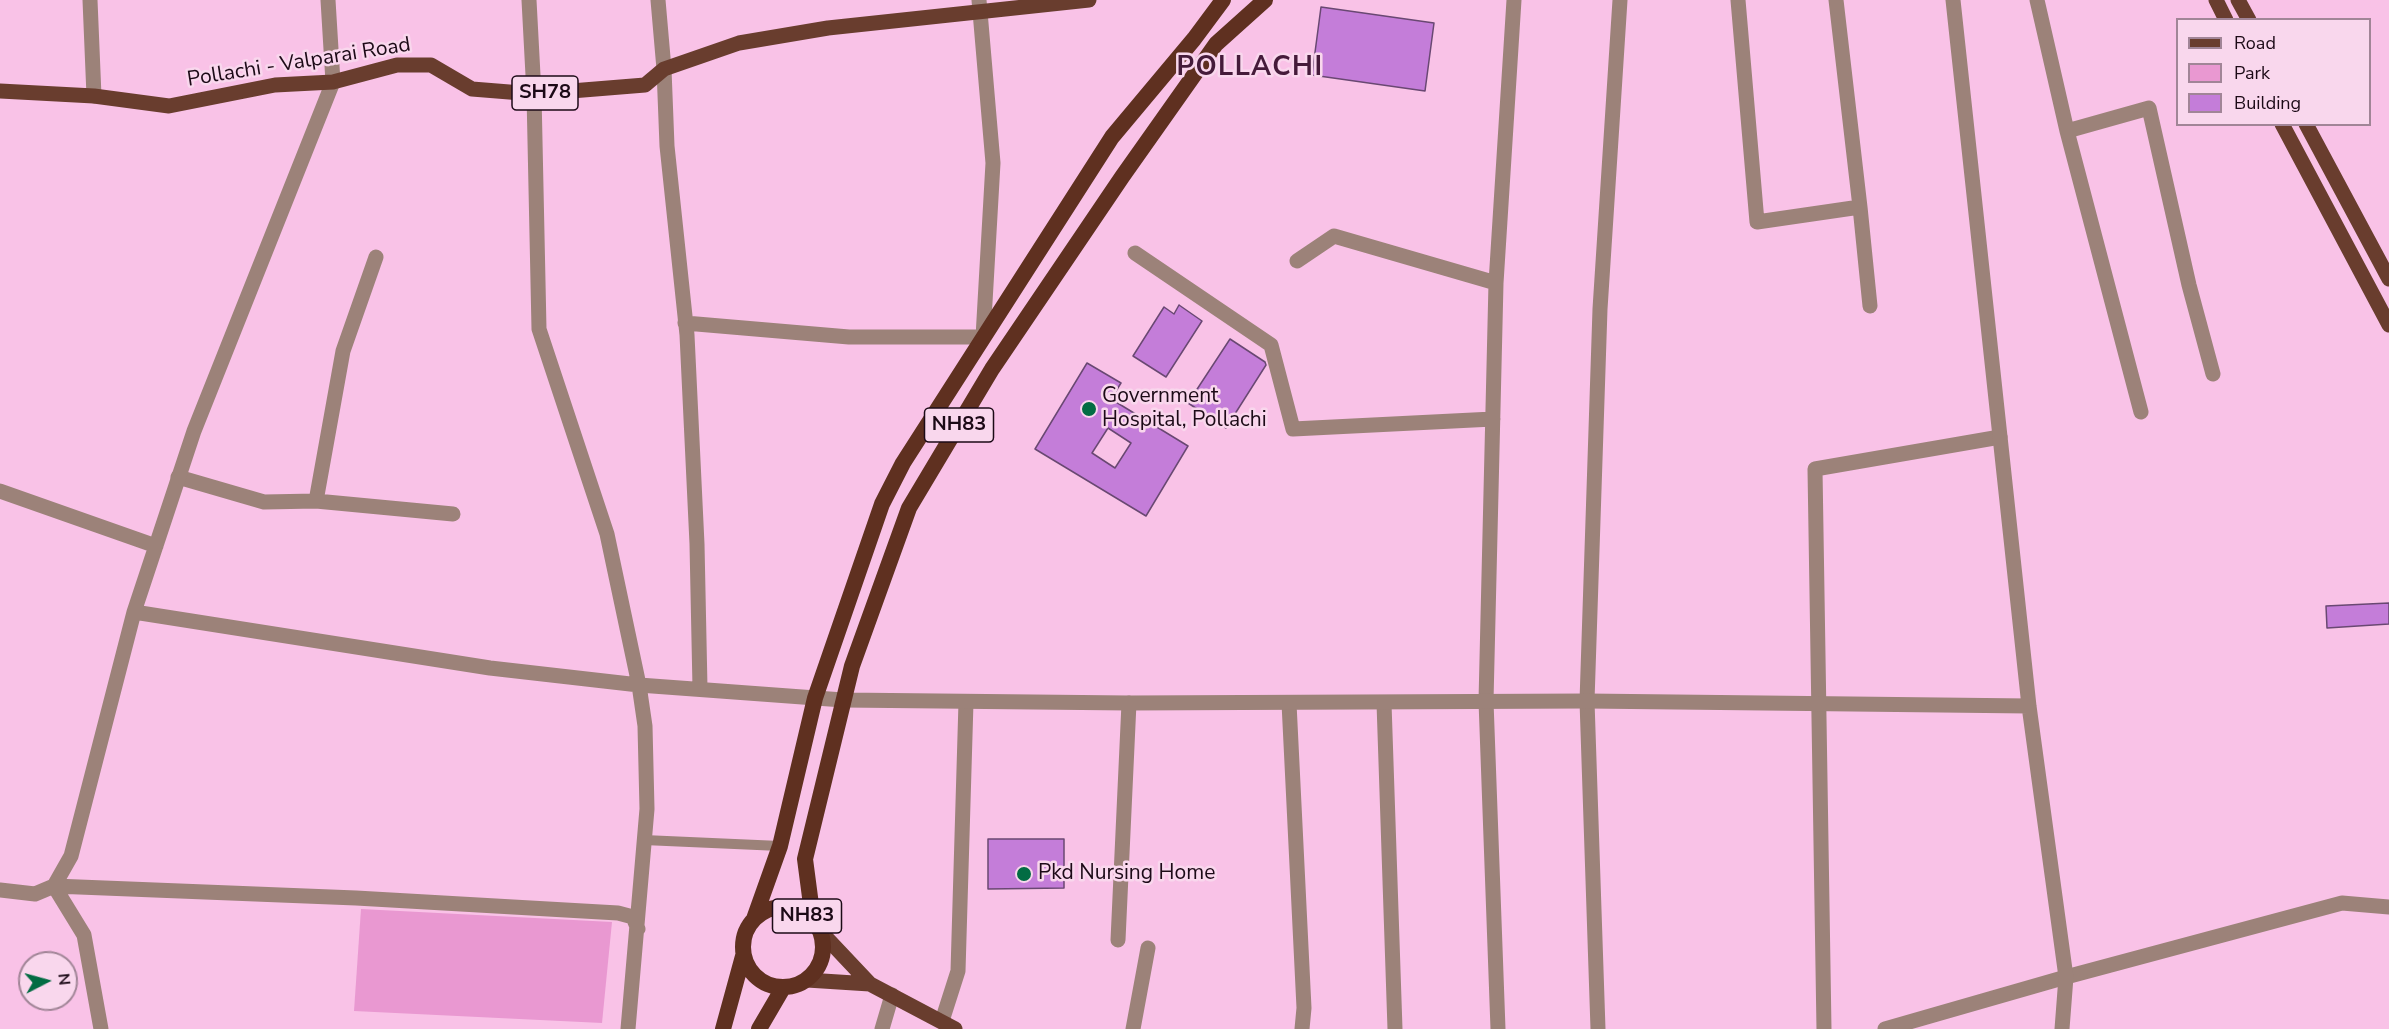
<!DOCTYPE html>
<style>
body{margin:0}
#map{position:relative;width:2389px;height:1029px;overflow:hidden;background:#f9c2e7;font-family:"Nunito Sans",sans-serif}
canvas{display:block}
.legend{position:absolute;left:2176px;top:18px;width:195px;height:108px;box-sizing:border-box;background:#f9d7ed;border:2px solid #a18597;margin:0;padding:8px 10px;list-style:none;font-size:18px;color:#1c0a17}
.legend li{display:flex;align-items:center;gap:12px;height:30px}
.legend b{width:30px;border:2px solid #a18597}
.north{position:absolute;left:18px;top:951px;width:60px;height:60px;box-sizing:border-box;background:#f9d7ed;border:2px solid #a18597;border-radius:50%;rotate:84deg;font-size:16px;font-weight:700;line-height:24px;text-align:center;color:#1c0a17}
.north::after{content:'';display:block;margin:auto;width:21px;height:27px;background:#026c43;clip-path:polygon(50% 0,100% 100%,50% 72%,0 100%)}
</style>
<div id="map">
<canvas width="2389" height="1029"></canvas>
<ul class="legend">
<li><b style="height:8px;background:#693d2e"></b>Road</li>
<li><b style="height:16px;background:#e998d1"></b>Park</li>
<li><b style="height:16px;background:#c47dd9"></b>Building</li>
</ul>
<div class="north">N</div>
</div>
<script>
const ctx = document.querySelector('canvas').getContext('2d');
ctx.lineJoin = 'round';
function paint(path, color) {
  ctx.fillStyle = color;
  ctx.fill(path, 'evenodd');
}
function shape(rows) {
  const path = new Path2D();
  for (const r of rows) {
    if (r.length === 3) {
      path.moveTo(r[0] + r[2], r[1]);
      path.arc(r[0], r[1], r[2], 0, 2 * Math.PI);
      continue;
    }
    path.moveTo(r[0], r[1]);
    for (let i = 2; i < r.length; i += 2) path.lineTo(r[i], r[i + 1]);
  }
  return path;
}
function stroke(path, color, width, dash) {
  ctx.strokeStyle = color;
  ctx.lineWidth = width;
  ctx.lineCap = dash ? 'butt' : 'round';
  ctx.setLineDash(dash || []);
  ctx.stroke(path);
}
function label(font, color, halo, rows, align = 'center') {
  ctx.font = font + ' "Nunito Sans",sans-serif';
  ctx.lineWidth = 5;
  ctx.setLineDash([]);
  ctx.textBaseline = 'middle';
  ctx.strokeStyle = halo;
  ctx.fillStyle = color;
  for (const [text, x, y, turn = 0] of rows) {
    ctx.save();
    ctx.translate(x, y);
    ctx.rotate((+turn || 0) * Math.PI / 180);
    ctx.textAlign = isNaN(turn) ? turn : align;
    if (halo) ctx.strokeText(text, 0, 0);
    ctx.fillText(text, 0, 0);
    ctx.restore();
  }
}
paint(shape([
 [361,909,612,922,602,1023,354,1011]
]), '#e998d1');
const building = shape([
 [1321,7,1434,23,1425,91,1312,75,1321,7],
 [1179,305,1202,321,1166,377,1133,356,1164,307,1174,314,1179,305],
 [1230,339,1265,362,1266,365,1226,428,1188,403,1230,339],
 [1087,363,1121,383,1111,399,1188,446,1146,516,1035,449,1087,363],
 [1108,428,1131,443,1115,468,1092,453,1108,428],
 [2389,603,2389,624,2327,628,2326,606,2389,603],
 [988,839,1064,839,1064,888,988,889,988,839]
]);
paint(building, '#c47dd9');
stroke(building, '#694872', 1.5);
stroke(shape([
 [644,840,780,846]
]), '#9c8279', 10);
stroke(shape([
 [90,0,94,96],
 [1738,0,1757,222,1860,207,1836,0],
 [2037,0,2067,131,2141,412],
 [2067,131,2149,108,2189,285,2213,374],
 [1860,207,1870,306],
 [1135,253,1271,345,1293,429,1493,419],
 [1297,261,1334,236,1496,283],
 [178,477,264,502,316,501,453,514],
 [316,501,343,351,376,257],
 [1289,703,1304,1008,1302,1029],
 [1384,703,1395,1029],
 [1118,940,1129,703],
 [942,1021,958,971,966,702],
 [882,1029,892,995],
 [1133,1029,1148,948],
 [1498,1029,1486,701,1496,283,1514,0],
 [1598,1029,1587,701,1600,309,1620,0],
 [1824,1029,1815,469,2000,437],
 [1885,1029,2066,977,2342,903,2389,907]
]), '#9c8279', 15);
stroke(shape([
 [529,0,534,94,539,329,607,534,639,685,645,726,647,809,628,1029],
 [658,0,664,69,667,146,687,335,697,544,700,688],
 [1953,0,2029,706,2066,977,2062,1029],
 [685,323,849,337,983,337,993,163,979,0],
 [0,491,156,546],
 [134,612,490,668,639,685,843,700,1129,703,1587,701,2029,706],
 [54,886,356,898,618,913,633,917,638,929],
 [54,886,84,935,101,1029],
 [0,890,35,894,54,886,71,856,134,612,194,431,333,82,328,0]
]), '#9c8279', 15);
stroke(shape([
 [2216,0,2226,20],
 [2238,0,2249,20],
 [0,91,94,96,169,106,275,85,333,82,397,65,431,65,472,89,534,94,645,85,664,69,739,43,828,28,1089,0],
 [2282,124,2389,325],
 [2306,124,2389,279],
 [820,931,870,984,955,1029],
 [807,980,870,984]
]), '#693d2e', 15);
stroke(shape([
 [783,947,40],
 [754,919,780,846,815,698,882,504,903,463,1112,137,1194,39,1223,0],
 [813,920,805,859,852,666,909,508,992,369,1122,177,1216,44,1265,0],
 [723,1029,743,956],
 [759,1029,783,988]
]), '#5f3020', 16);
for (const [x, y, r, color] of [
 [1089,409,8,"#026c43"],
 [1024,874,8,"#026c43"]
]) {
  const dot = new Path2D();
  dot.arc(x, y, r, 0, 2 * Math.PI);
  ctx.fillStyle = color;
  ctx.fill(dot);
  stroke(dot, '#f9d7ed', 2);
}
for (const [x, y, w] of [
 [545,93,66],
 [959,425,69],
 [807,916,69]
]) {
  const box = new Path2D();
  box.roundRect(x - w / 2, y - 17, w, 34, 4.5);
  ctx.fillStyle = '#f9d7ed';
  ctx.fill(box);
  stroke(box, '#1c0a17', 1.5);
}
label('bold 20px', '#1c0a17', null, [
 ["SH78",545,93],
 ["NH83",959,425],
 ["NH83",807,916]
]);
label('21px', '#1c0a17', '#f9d7ed', [
 ["Pollachi - Valparai Road",299,63,-9]
]);
label('21px', '#1c0a17', '#f9d7ed', [
 ["Government",1102,397],
 ["Hospital, Pollachi",1102,421],
 ["Pkd Nursing Home",1038,874]
], 'left');
ctx.letterSpacing = '1.5px';
label('bold 27px', '#451b3a', '#f9d7ed', [
 ["POLLACHI",1250,68]
]);
ctx.letterSpacing = '0px';
</script>
